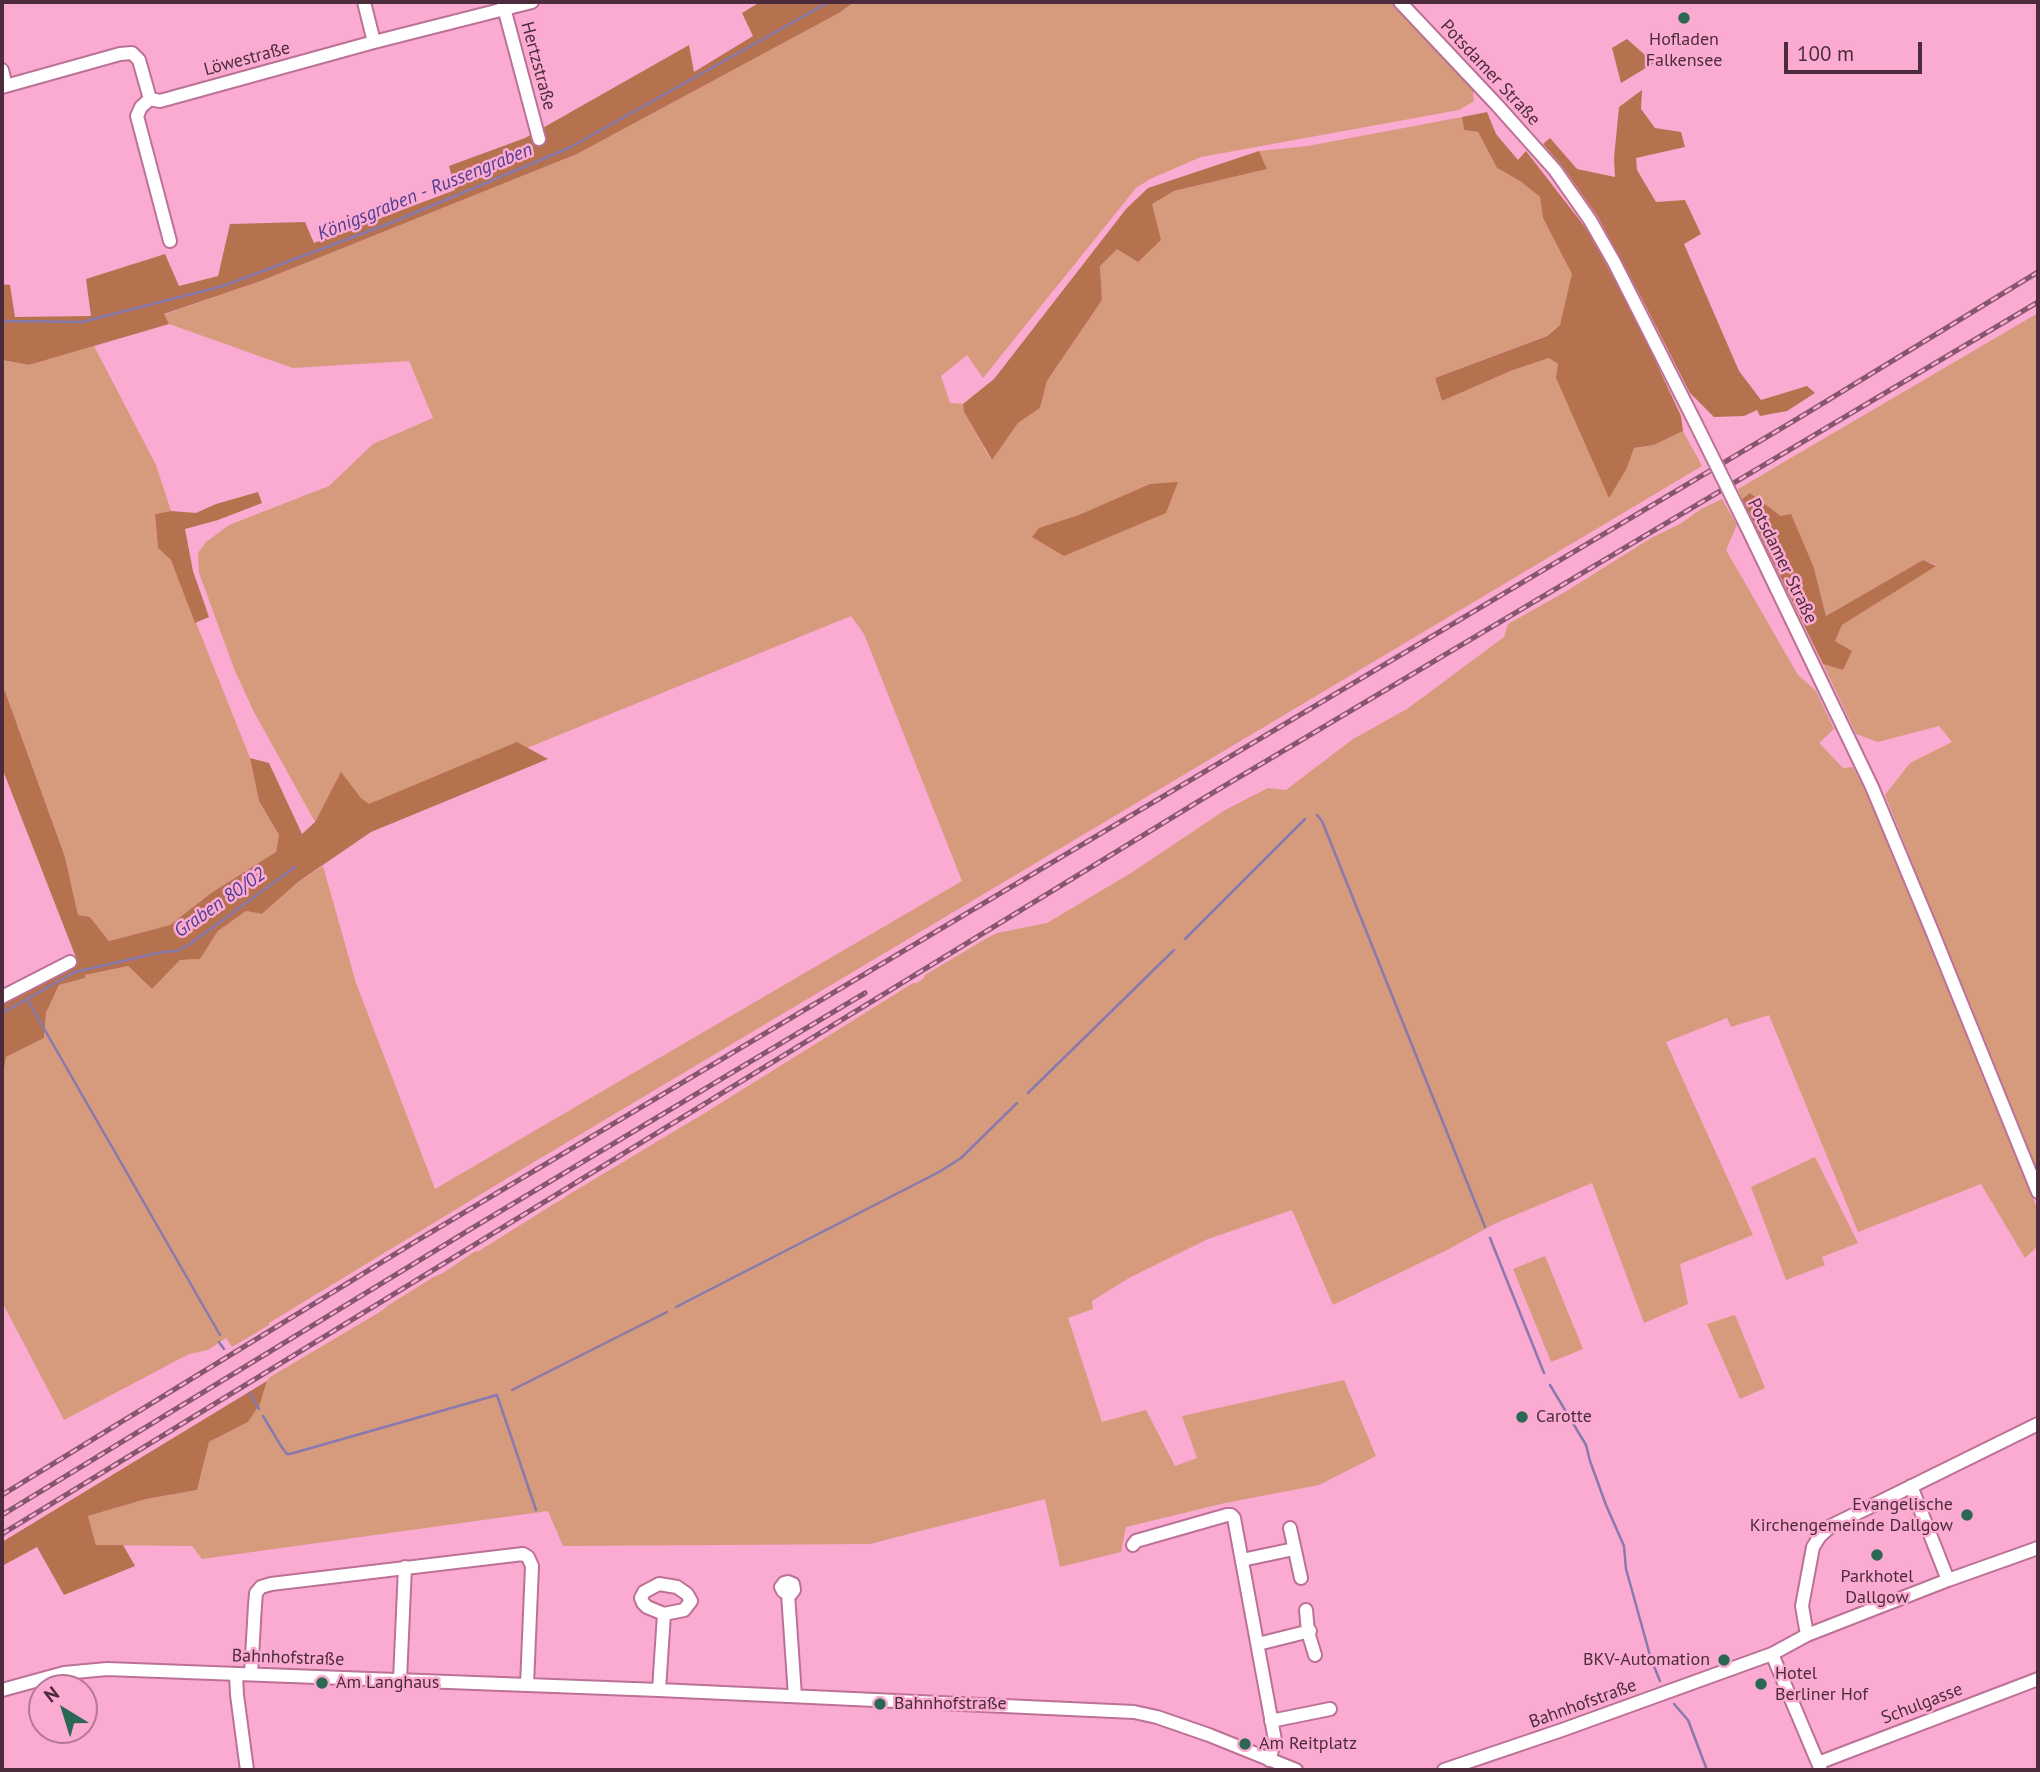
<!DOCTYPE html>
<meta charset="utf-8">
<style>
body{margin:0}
#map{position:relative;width:2040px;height:1772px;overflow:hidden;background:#fbaad2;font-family:"PT Sans",sans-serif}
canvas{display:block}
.frame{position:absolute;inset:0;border:4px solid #4c2c3c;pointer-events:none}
.north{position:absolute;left:28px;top:1674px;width:70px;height:70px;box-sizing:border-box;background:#fbaad2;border:2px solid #b57896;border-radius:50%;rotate:322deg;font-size:19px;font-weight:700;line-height:28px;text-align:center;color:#4c2c3c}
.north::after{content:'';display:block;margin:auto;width:24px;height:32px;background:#2b6854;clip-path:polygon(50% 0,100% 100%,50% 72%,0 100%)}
.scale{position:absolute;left:1784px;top:42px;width:138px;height:32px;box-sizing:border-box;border:4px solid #4c2c3c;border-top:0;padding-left:9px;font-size:21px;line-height:24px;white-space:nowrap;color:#4c2c3c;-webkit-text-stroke:5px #fbaad2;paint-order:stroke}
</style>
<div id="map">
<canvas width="2040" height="1772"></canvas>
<div class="frame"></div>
<div class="north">N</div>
<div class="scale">100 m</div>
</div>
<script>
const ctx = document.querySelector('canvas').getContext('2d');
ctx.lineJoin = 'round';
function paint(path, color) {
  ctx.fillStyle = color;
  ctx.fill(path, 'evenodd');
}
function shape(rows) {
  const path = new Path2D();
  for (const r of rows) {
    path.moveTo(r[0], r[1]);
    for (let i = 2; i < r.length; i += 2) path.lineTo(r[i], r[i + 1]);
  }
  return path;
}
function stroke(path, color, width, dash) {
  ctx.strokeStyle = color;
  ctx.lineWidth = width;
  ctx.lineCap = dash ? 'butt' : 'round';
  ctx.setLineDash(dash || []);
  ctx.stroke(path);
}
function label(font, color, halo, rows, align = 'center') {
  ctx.font = font + ' "PT Sans",sans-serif';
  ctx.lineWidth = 5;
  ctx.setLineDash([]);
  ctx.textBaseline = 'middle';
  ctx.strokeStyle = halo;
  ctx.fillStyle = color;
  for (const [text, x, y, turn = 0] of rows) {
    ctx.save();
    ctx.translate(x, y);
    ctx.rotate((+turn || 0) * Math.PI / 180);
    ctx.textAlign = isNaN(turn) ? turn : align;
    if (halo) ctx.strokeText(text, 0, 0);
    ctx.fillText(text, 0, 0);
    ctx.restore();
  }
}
paint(shape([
 [854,2,1392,2,1473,90,1474,101,1459,110,1201,157,1150,179,1136,188,983,378,967,355,941,376,950,403,963,404,964,412,991,460,1018,423,1040,408,1047,381,1102,300,1100,266,1151,204,1174,191,1267,169,1259,151,1308,146,1462,117,1464,130,1478,132,1497,168,1520,181,1540,197,1543,218,1573,274,1560,325,1546,336,1435,378,1442,401,1513,370,1549,358,1558,364,1627,468,1634,448,1654,445,1683,431,1702,466,539,1159,269,1323,269,1325,244,1340,232,1347,226,1338,208,1350,189,1354,64,1420,2,1302,2,1082,6,1057,44,1038,46,1013,59,985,85,978,85,975,128,966,152,989,180,960,200,959,218,931,246,911,262,914,298,882,323,866,356,983,435,1189,962,881,864,634,851,616,527,748,517,743,369,805,361,798,341,773,315,822,254,712,235,671,199,573,198,553,206,542,229,525,329,486,373,444,433,418,409,361,293,368,169,324,163,315,261,281,577,154,839,13],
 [2038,313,2038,1177,1885,795,1910,763,1952,742,1939,726,1878,742,1856,734,1823,664,1843,670,1835,641,1842,625,1936,565,1923,560,1826,616,1814,568,1781,516,1750,493,1742,499,1738,489],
 [94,346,156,465,171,511,155,514,158,548,171,560,250,758,259,801,279,835,276,852,211,893,170,925,109,941,90,917,78,915,65,857,2,683,2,360,29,365],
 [1722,499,1737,525,1726,550,1798,675,1816,691,1834,729,1819,743,1843,768,1853,767,1869,798,1933,946,1991,1088,2038,1211,2038,1246,2025,1258,1981,1184,1858,1232,1769,1015,1731,1027,1727,1018,1666,1042,1753,1235,1680,1264,1688,1304,1644,1323,1592,1183,1496,1223,1449,1249,1333,1305,1292,1210,1208,1239,1129,1278,1092,1301,1093,1309,1068,1318,1102,1422,1146,1410,1175,1466,1197,1458,1182,1416,1344,1380,1376,1456,1319,1485,1225,1503,1126,1527,1121,1552,1060,1567,1045,1499,870,1544,563,1546,548,1511,202,1559,192,1546,96,1545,88,1516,146,1499,197,1490,209,1442,248,1422,260,1404,267,1381,270,1377,383,1310,387,1306,432,1278,443,1273,474,1252,479,1251,557,1202,560,1201,568,1195,708,1111,913,983,917,983,924,978,925,975,987,938,997,933,1047,923,1131,873,1225,810,1268,788,1286,790,1353,739,1407,709,1504,637,1508,624,1565,592,1651,538,1680,524,1701,509],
 [1815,1157,1858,1243,1822,1257,1825,1265,1786,1280,1751,1187],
 [1545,1256,1583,1349,1551,1362,1513,1269],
 [1735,1315,1765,1388,1740,1399,1707,1324]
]), '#d69b7c');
paint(shape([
 [760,2,854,2,839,13,577,154,261,281,164,314,169,324,29,365,2,360,2,284,10,285,15,317,91,316,86,279,165,254,179,286,218,276,230,224,305,222,314,243,455,190,449,166,525,138,689,45,694,72,753,36,742,13],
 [1627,39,1654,63,1621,83,1612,48],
 [1642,90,1641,109,1655,128,1681,132,1685,147,1636,158,1637,170,1656,202,1685,200,1701,234,1684,244,1739,371,1761,400,1807,386,1815,393,1787,411,1760,416,1757,410,1744,416,1714,417,1690,393,1640,295,1598,217,1562,166,1543,144,1550,138,1577,169,1615,177,1614,158,1619,107],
 [1487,112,1496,134,1518,160,1526,151,1588,231,1634,315,1681,416,1683,431,1654,445,1634,448,1627,468,1609,498,1556,378,1558,364,1549,358,1513,370,1442,401,1435,378,1547,336,1560,325,1572,274,1543,218,1540,197,1520,181,1497,168,1478,132,1464,130,1462,117],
 [1259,151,1267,169,1174,191,1152,204,1161,240,1138,262,1117,249,1100,266,1102,300,1047,381,1040,408,1018,423,992,460,964,412,963,404,994,379,1126,209,1148,188],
 [1178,482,1166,513,1064,556,1032,537,1039,528,1079,515,1150,484],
 [258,492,262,503,218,520,185,529,193,571,209,617,195,623,171,560,158,548,155,514,171,511,196,513,216,504],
 [1750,493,1781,516,1791,514,1814,568,1826,616,1923,560,1936,566,1842,625,1835,641,1852,651,1843,670,1823,664,1742,499],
 [2,683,65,857,78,915,90,917,109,941,170,925,211,893,276,852,279,835,259,801,250,758,269,763,302,834,315,822,341,772,361,798,369,804,517,742,548,759,371,832,298,882,262,914,246,911,218,931,200,959,180,960,152,989,128,966,85,975,85,978,59,985,46,1013,44,1038,6,1057,2,1082,2,1001,77,960,2,768],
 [267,1381,260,1404,248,1422,209,1442,197,1490,146,1499,88,1516,96,1545,123,1545,135,1566,64,1595,37,1547,2,1566,2,1542]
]), '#b6724e');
stroke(shape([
 [2,321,82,322,223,286,393,222,569,148,829,2],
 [1317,815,1322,821,1485,1227],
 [1185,939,1305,819],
 [27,999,220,1335],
 [2,1013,75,972,162,952,177,951,190,944,295,867],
 [1028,1093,1174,950],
 [1490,1238,1544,1373],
 [676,1307,939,1172,961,1158,1017,1103],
 [219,1342,224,1349],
 [1550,1385,1586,1445,1590,1461,1606,1505,1624,1546,1626,1569,1633,1594,1651,1659,1660,1681],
 [512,1390,667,1312],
 [250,1393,259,1409],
 [263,1416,281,1446,287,1454,290,1454,497,1395,536,1510],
 [1674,1704,1688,1720,1707,1770]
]), '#8879ae', 2.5);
const minor = shape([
 [364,2,374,42],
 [1400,2,1497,105,1555,170,1590,220,1614,262,1695,422],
 [503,4,539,139],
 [2,70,6,86],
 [2,87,120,54,132,53,139,60,150,99,160,101,374,42,532,2],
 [150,99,141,107,137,116,170,241],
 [1747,527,1872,787,1930,926,2038,1192],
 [2,997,70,962],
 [1911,1486,1948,1580],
 [1290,1528,1301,1578],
 [1133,1545,1136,1541,1227,1515,1231,1515,1234,1518,1275,1740,1269,1760],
 [1242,1560,1294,1549],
 [788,1594,783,1591,781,1587,784,1583,788,1582,793,1584,794,1590,791,1594,788,1594,795,1696],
 [1306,1610,1308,1632,1315,1655],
 [1807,1635,1802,1606,1813,1547,1820,1536,1831,1526,2038,1424],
 [1258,1644,1310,1631],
 [1772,1654,1821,1770],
 [236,1674,237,1695,247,1770],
 [251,1674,255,1605,256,1593,261,1587,271,1584,523,1554,528,1557,532,1566,527,1685],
 [400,1680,405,1567],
 [2,1690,64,1673,107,1669,659,1690,1134,1712,1157,1717,1209,1735,1296,1770],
 [659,1690,664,1614,684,1610,691,1601,687,1594,677,1587,659,1584,644,1592,641,1598,643,1603,647,1607,664,1614],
 [1271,1721,1330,1709],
 [1818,1763,2038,1679],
 [1444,1770,1562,1730,1772,1654,1807,1635,1948,1580,2038,1548]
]);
stroke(minor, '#bc7197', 16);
stroke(minor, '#fff', 12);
const rail = shape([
 [2,1495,418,1240,1802,416,2038,272],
 [2,1515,469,1230,865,993],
 [2,1534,1204,798,2038,302]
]);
stroke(rail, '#86566e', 5);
stroke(rail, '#fbaad2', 2.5, [8]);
const minorBridge = shape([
 [1695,422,1747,527]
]);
stroke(minorBridge, '#bc7197', 16, []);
stroke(minorBridge, '#fff', 12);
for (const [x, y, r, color] of [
 [1684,18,7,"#2b6854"],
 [1522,1417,7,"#2b6854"],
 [1967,1515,7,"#2b6854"],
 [1877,1555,7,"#2b6854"],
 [1724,1660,7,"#2b6854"],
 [322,1683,7,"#2b6854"],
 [1761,1684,7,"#2b6854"],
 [880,1704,7,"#2b6854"],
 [1245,1744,7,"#2b6854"]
]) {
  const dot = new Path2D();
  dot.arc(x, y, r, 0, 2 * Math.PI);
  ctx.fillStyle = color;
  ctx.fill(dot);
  stroke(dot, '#fbaad2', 2.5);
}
label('18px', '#4c2c3c', '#fbaad2', [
 ["Hofladen",1684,40,"center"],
 ["Falkensee",1684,61,"center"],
 ["Carotte",1536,1417],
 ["Evangelische",1953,1505,"right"],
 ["Kirchengemeinde Dallgow",1953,1526,"right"],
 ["Parkhotel",1877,1577,"center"],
 ["Dallgow",1877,1598,"center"],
 ["BKV-Automation",1710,1660,"right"],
 ["Hotel",1775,1674],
 ["Berliner Hof",1775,1695],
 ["Am Langhaus",336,1683],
 ["Bahnhofstraße",894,1704],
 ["Am Reitplatz",1259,1744]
], 'left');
label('18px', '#4c2c3c', '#fbaad2', [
 ["Löwestraße",247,59,-15],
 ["Hertzstraße",538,66,75],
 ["Potsdamer Straße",1490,73,47],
 ["Potsdamer Straße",1782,561,64],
 ["Bahnhofstraße",288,1658,2],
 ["Bahnhofstraße",1583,1704,-20],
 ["Schulgasse",1922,1704,-21]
]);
label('italic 19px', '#4e3e90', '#fbaad2', [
 ["Königsgraben - Russengraben",425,192,-22],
 ["Graben 80/02",220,903,-35]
]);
</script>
